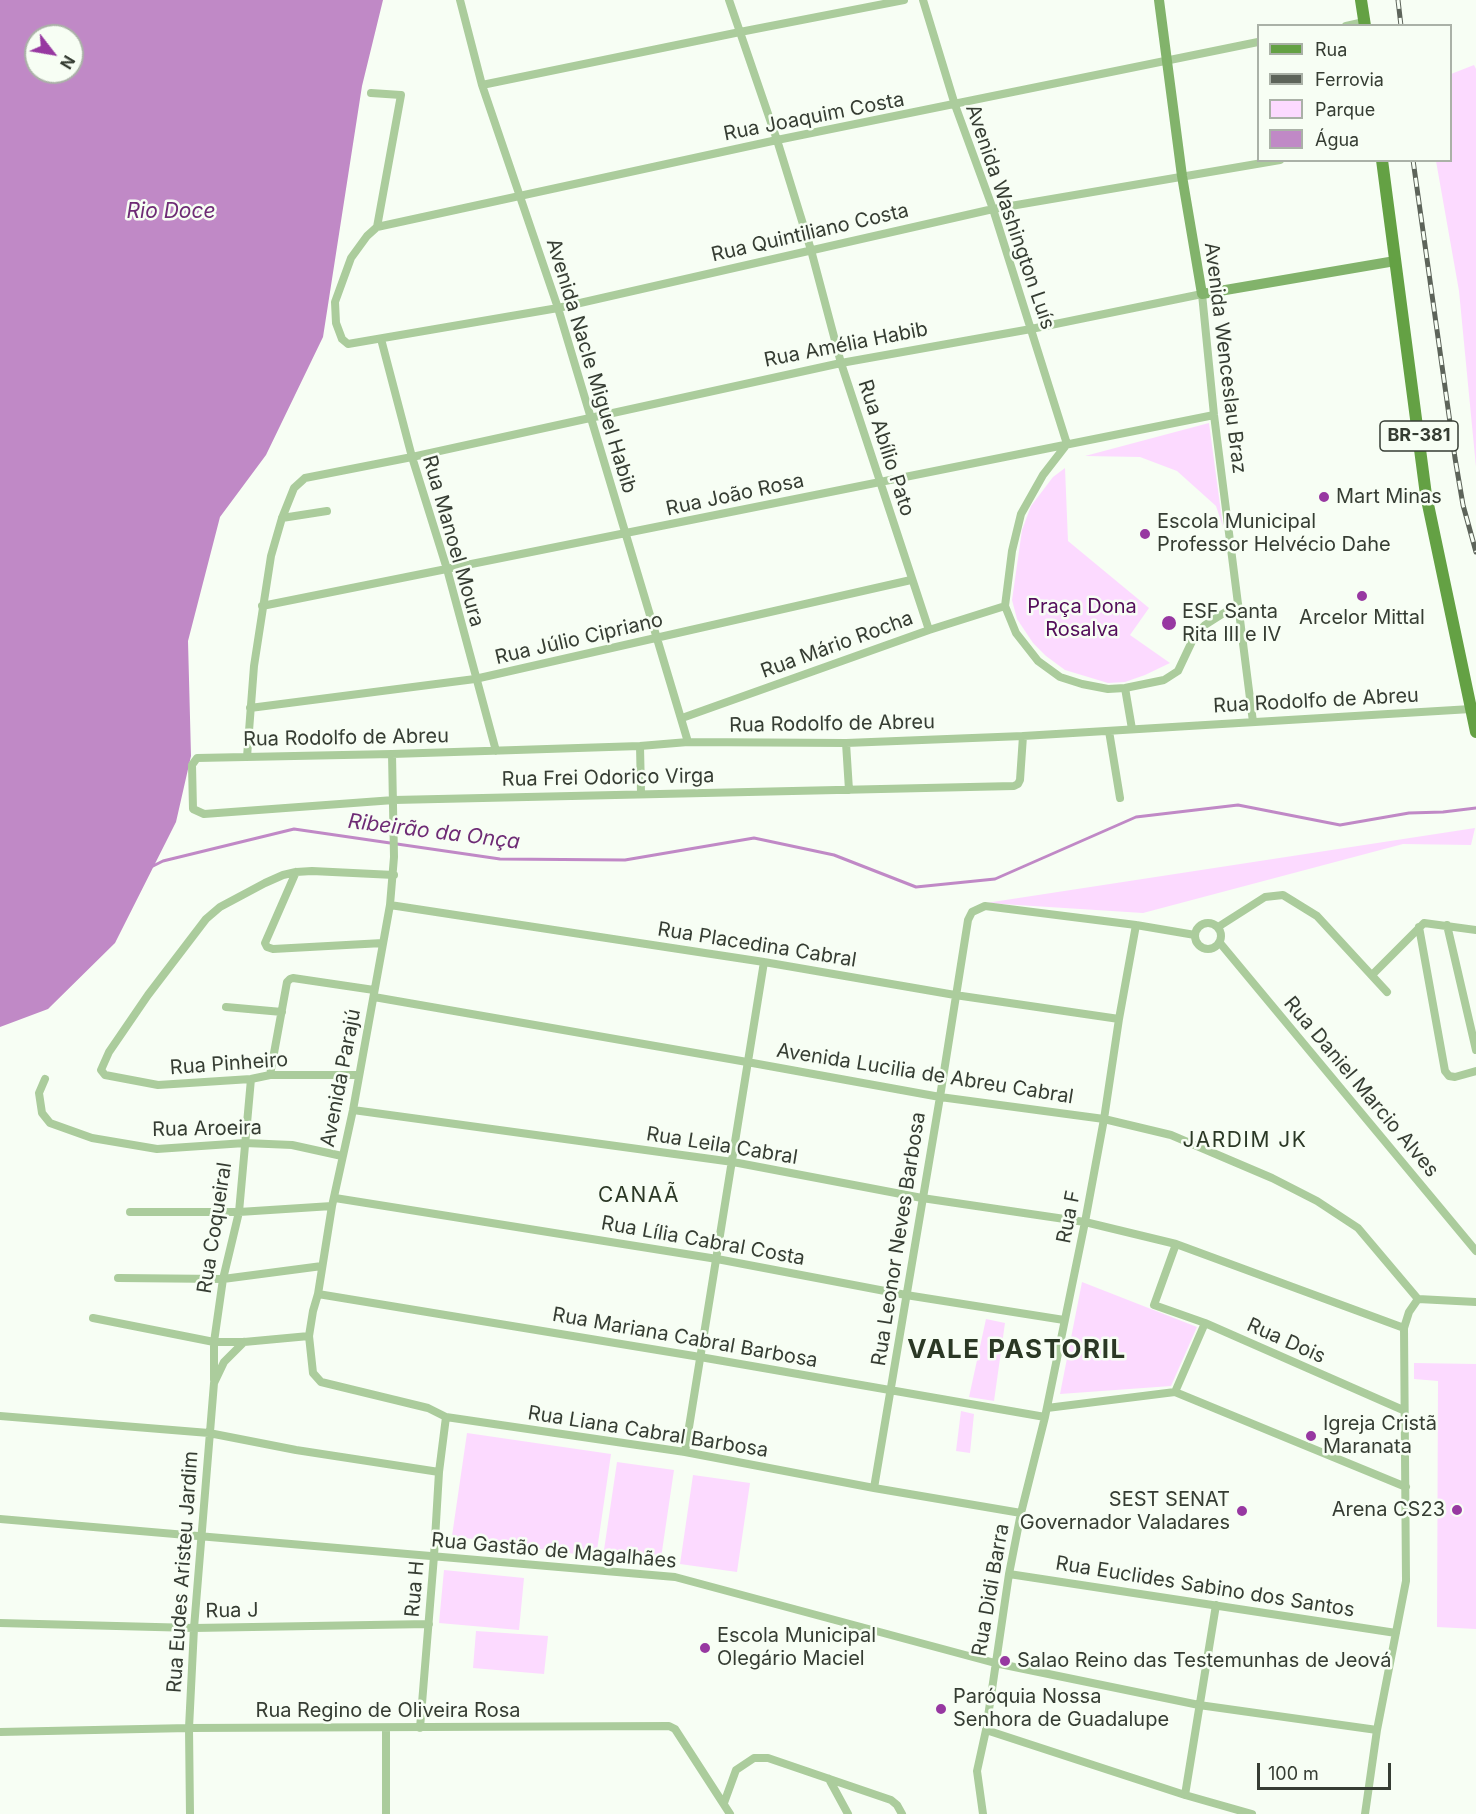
<!DOCTYPE html>
<meta charset="utf-8">
<style>
body{margin:0}
#map{position:relative;width:1476px;height:1814px;overflow:hidden;background:#f7fef4;font-family:Inter,sans-serif}
canvas{display:block}
.legend{position:absolute;left:1257px;top:24px;width:195px;height:138px;box-sizing:border-box;background:#f7fef4;border:2px solid #aab1a7;margin:0;padding:8px 10px;list-style:none;font-size:18px;color:#363d33}
.legend li{display:flex;align-items:center;gap:12px;height:30px}
.legend b{width:30px;border:2px solid #aab1a7}
.north{position:absolute;left:24px;top:24px;width:60px;height:60px;box-sizing:border-box;background:#f7fef4;border:2px solid #aab1a7;border-radius:50%;rotate:121deg;font-size:16px;font-weight:700;line-height:24px;text-align:center;color:#363d33}
.north::after{content:'';display:block;margin:auto;width:21px;height:27px;background:#9738a1;clip-path:polygon(50% 0,100% 100%,50% 72%,0 100%)}
.scale{position:absolute;left:1257px;top:1763px;width:134px;height:27px;box-sizing:border-box;border:3px solid #363d33;border-top:0;padding-left:8px;font-size:18px;line-height:21px;white-space:nowrap;color:#363d33;-webkit-text-stroke:4px #f7fef4;paint-order:stroke}
</style>
<div id="map">
<canvas width="1476" height="1814"></canvas>
<ul class="legend">
<li><b style="height:8px;background:#64a144"></b>Rua</li>
<li><b style="height:8px;background:#5d645a"></b>Ferrovia</li>
<li><b style="height:16px;background:#fcdaff"></b>Parque</li>
<li><b style="height:16px;background:#c089c6"></b>Água</li>
</ul>
<div class="north">N</div>
<div class="scale">100 m</div>
</div>
<script>
const ctx = document.querySelector('canvas').getContext('2d');
ctx.lineJoin = 'round';
function paint(path, color) {
  ctx.fillStyle = color;
  ctx.fill(path, 'evenodd');
}
function shape(rows) {
  const path = new Path2D();
  for (const r of rows) {
    if (r.length === 3) {
      path.moveTo(r[0] + r[2], r[1]);
      path.arc(r[0], r[1], r[2], 0, 2 * Math.PI);
      continue;
    }
    path.moveTo(r[0], r[1]);
    for (let i = 2; i < r.length; i += 2) path.lineTo(r[i], r[i + 1]);
  }
  return path;
}
function stroke(path, color, width, dash) {
  ctx.strokeStyle = color;
  ctx.lineWidth = width;
  ctx.lineCap = dash ? 'butt' : 'round';
  ctx.setLineDash(dash || []);
  ctx.stroke(path);
}
function label(font, color, halo, rows, align = 'center') {
  ctx.font = font + ' Inter,sans-serif';
  ctx.lineWidth = 5;
  ctx.setLineDash([]);
  ctx.textBaseline = 'middle';
  ctx.strokeStyle = halo;
  ctx.fillStyle = color;
  for (const [text, x, y, turn = 0] of rows) {
    ctx.save();
    ctx.translate(x, y);
    ctx.rotate((+turn || 0) * Math.PI / 180);
    ctx.textAlign = isNaN(turn) ? turn : align;
    if (halo) ctx.strokeText(text, 0, 0);
    ctx.fillText(text, 0, 0);
    ctx.restore();
  }
}
paint(shape([
 [1474,65,1476,69,1476,467,1459,291,1436,161,1450,160,1451,74],
 [1209,423,1223,527,1216,506,1177,471,1140,457,1085,456],
 [1065,468,1068,541,1149,608,1130,635,1170,663,1145,675,1125,682,1108,683,1065,670,1046,656,1033,643,1017,619,1012,600,1022,530,1031,506,1053,477],
 [1475,828,1471,845,1403,844,1143,913,986,903],
 [1082,1282,1197,1327,1171,1386,1060,1394],
 [986,1319,1005,1323,994,1401,969,1397],
 [1414,1363,1476,1364,1476,1629,1437,1627,1438,1381,1414,1379],
 [961,1411,974,1414,970,1453,956,1451],
 [467,1433,611,1454,596,1557,452,1536],
 [617,1462,674,1470,661,1558,604,1550],
 [693,1475,750,1483,737,1572,680,1564],
 [444,1570,524,1578,519,1630,439,1623],
 [476,1631,548,1636,544,1674,473,1668]
]), '#fcdaff');
paint(shape([
 [0,0,383,0,362,86,323,337,266,455,220,517,188,641,191,756,176,822,115,943,48,1009,0,1027],
 [36,36,72,36,72,72,36,72]
]), '#c089c6');
stroke(shape([
 [153,866,163,861,294,829,500,859,625,860,754,838,834,855,916,887,995,879,1136,817,1238,805,1340,825,1409,813,1443,812,1476,808]
]), '#c089c6', 3);
stroke(shape([
 [460,0,482,85,558,308,688,742],
 [729,0,777,140,811,250,841,363,929,630],
 [923,0,955,105,993,209,1067,444,1043,475,1021,514,1012,551,1005,606,1016,633,1038,661,1060,677,1082,684,1108,689,1125,688,1164,680,1178,671,1195,635,1205,625,1238,604],
 [1346,26,1364,22],
 [482,85,740,32,904,0],
 [371,93,401,95,377,227,367,236,351,258,335,302,336,323,342,339,348,344,558,308,993,209,1280,160],
 [377,227,777,140,1258,42],
 [381,339,412,457,447,569,496,751],
 [282,518,327,511],
 [262,606,1214,415],
 [1125,688,1132,729],
 [250,708,475,679,911,580],
 [682,718,929,630,1005,606],
 [1109,731,1120,798],
 [1023,736,1020,780,1018,784,1014,786,394,800,204,814,193,809,192,765,197,758,392,754,640,746,688,742,846,743,1023,736,1471,709],
 [846,743,849,790],
 [640,746,641,793],
 [392,754,394,857,390,905,353,1110,332,1206,318,1294,313,1311,309,1336,313,1373,321,1382,428,1408,446,1417,685,1452,874,1488,1021,1513],
 [247,757,254,666,271,556,282,518,294,488,305,478,412,457,841,363,1031,329,1202,294,1214,415,1253,722],
 [296,872,265,943,267,947,273,949,383,943],
 [390,905,764,962,955,995,1119,1019],
 [1208,936,13],
 [1447,925,1476,1050],
 [1218,927,1265,897,1283,895,1317,916,1387,992],
 [1419,927,1445,1071,1449,1076,1455,1077,1476,1071],
 [1220,943,1476,1251],
 [1372,975,1424,923,1476,930],
 [374,997,747,1062,940,1097,1104,1119,1171,1135,1272,1178,1317,1201,1358,1228,1418,1299],
 [226,1007,282,1012],
 [270,1075,287,982,290,979,293,978,374,990],
 [359,1075,270,1075,251,1079,158,1085,105,1075,101,1070,109,1052,148,995,206,919,220,907,265,883,283,875,296,872,312,871,394,875],
 [45,1079,39,1093,42,1113,50,1123,92,1138,157,1149,245,1143,292,1145,342,1156],
 [353,1110,733,1162,922,1198,1085,1222,1176,1244,1404,1328],
 [335,1198,717,1259,906,1295,1064,1320],
 [130,1212,239,1212,332,1206],
 [1176,1244,1154,1305,1205,1323,1403,1410],
 [118,1278,223,1279,322,1266],
 [318,1294,700,1357,1045,1417],
 [1418,1299,1476,1302],
 [93,1318,214,1342,244,1342,309,1336],
 [214,1380,214,1342,223,1279,239,1212,251,1079],
 [1175,1392,1205,1323],
 [1047,1408,1175,1392,1406,1487],
 [0,1416,209,1433,296,1450,439,1472],
 [685,1452,764,962],
 [874,1488,940,1097,968,920,972,912,985,906,1136,925,1195,935],
 [0,1519,675,1577,995,1663,1199,1705,1377,1730],
 [1009,1574,1396,1633],
 [0,1623,194,1628,429,1624],
 [386,1728,386,1814],
 [420,1728,434,1556,439,1472,446,1417],
 [986,1730,1185,1795,1252,1814],
 [0,1732,189,1728,669,1726,675,1729,730,1814],
 [829,1779,848,1814],
 [1185,1795,1216,1605],
 [724,1803,736,1770,754,1758,768,1758,891,1800,897,1805,902,1814],
 [190,1814,189,1728,194,1628,214,1383,224,1362,244,1342],
 [983,1814,977,1771,986,1730,1009,1574,1021,1513,1045,1417,1085,1222,1104,1119,1119,1019,1136,925],
 [1365,1814,1377,1730,1406,1581,1404,1328,1409,1312,1418,1299]
]), '#abcc9c', 8);
stroke(shape([
 [1159,0,1182,176,1202,294,1395,261]
]), '#82b36b', 10);
stroke(shape([
 [1361,0,1365,26],
 [1382,160,1426,495,1476,732]
]), '#64a144', 12);
const rail = shape([
 [1398,0,1401,26],
 [1413,160,1455,458,1463,505,1476,552]
]);
stroke(rail, '#5d645a', 5);
stroke(rail, '#f7fef4', 3, [9]);
for (const [x, y, r, color] of [
 [1324,497,6,"#9738a1"],
 [1145,534,6,"#9738a1"],
 [1362,596,6,"#9738a1"],
 [1169,623,8,"#9738a1"],
 [1311,1436,6,"#9738a1"],
 [1457,1510,6,"#9738a1"],
 [1242,1511,6,"#9738a1"],
 [705,1648,6,"#9738a1"],
 [1005,1661,6,"#9738a1"],
 [941,1709,6,"#9738a1"]
]) {
  const dot = new Path2D();
  dot.arc(x, y, r, 0, 2 * Math.PI);
  ctx.fillStyle = color;
  ctx.fill(dot);
  stroke(dot, '#f7fef4', 2);
}
for (const [x, y, w] of [
 [1419,436,78]
]) {
  const box = new Path2D();
  box.roundRect(x - w / 2, y - 15, w, 30, 4.5);
  ctx.fillStyle = '#f7fef4';
  ctx.fill(box);
  stroke(box, '#363d33', 1.5);
}
label('bold 18px', '#363d33', null, [
 ["BR-381",1419,436]
]);
label('20px', '#363d33', '#f7fef4', [
 ["Rua Joaquim Costa",814,117,-11],
 ["Avenida Washington Luís",1010,217,71],
 ["Rua Quintiliano Costa",810,233,-13],
 ["Rua Amélia Habib",846,345,-11],
 ["Avenida Wenceslau Braz",1225,358,83],
 ["Avenida Nacle Miguel Habib",591,366,73],
 ["Rua Abílio Pato",886,448,72],
 ["Rua João Rosa",735,495,-12],
 ["Rua Manoel Moura",453,541,74],
 ["Rua Júlio Cipriano",579,639,-13],
 ["Rua Mário Rocha",837,645,-20],
 ["Rua Rodolfo de Abreu",1316,701,-3],
 ["Rua Rodolfo de Abreu",832,724,-1],
 ["Rua Rodolfo de Abreu",346,738,-1],
 ["Rua Frei Odorico Virga",608,778,-1],
 ["Rua Placedina Cabral",757,945,9],
 ["Rua Pinheiro",229,1064,-4],
 ["Avenida Lucilia de Abreu Cabral",925,1074,9],
 ["Avenida Parajú",341,1078,-79],
 ["Rua Daniel Marcio Alves",1361,1087,50],
 ["Rua Aroeira",207,1129,-1],
 ["Rua Leila Cabral",722,1146,9],
 ["Rua F",1069,1217,-79],
 ["Rua Coqueiral",215,1228,-81],
 ["Rua Leonor Neves Barbosa",899,1239,-81],
 ["Rua Lília Cabral Costa",703,1241,10],
 ["Rua Mariana Cabral Barbosa",685,1338,10],
 ["Rua Dois",1286,1341,24],
 ["Rua Liana Cabral Barbosa",648,1432,9],
 ["Rua Gastão de Magalhães",554,1551,5],
 ["Rua Eudes Aristeu Jardim",183,1572,-86],
 ["Rua Euclides Sabino dos Santos",1205,1587,9],
 ["Rua H",415,1589,-85],
 ["Rua Didi Barra",991,1590,-80],
 ["Rua J",232,1611,-1],
 ["Rua Regino de Oliveira Rosa",388,1711]
]);
label('20px', '#363d33', '#f7fef4', [
 ["Mart Minas",1336,497],
 ["Escola Municipal",1157,522],
 ["Professor Helvécio Dahe",1157,545],
 ["ESF Santa",1182,612],
 ["Rita III e IV",1182,635],
 ["Arcelor Mittal",1362,618,"center"],
 ["Igreja Cristã",1323,1424],
 ["Maranata",1323,1447],
 ["SEST SENAT",1230,1500,"right"],
 ["Governador Valadares",1230,1523,"right"],
 ["Arena CS23",1445,1510,"right"],
 ["Escola Municipal",717,1636],
 ["Olegário Maciel",717,1659],
 ["Salao Reino das Testemunhas de Jeová",1017,1661],
 ["Paróquia Nossa",953,1697],
 ["Senhora de Guadalupe",953,1720]
], 'left');
label('20px', '#530d5a', '#f7fef4', [
 ["Praça Dona",1082,607],
 ["Rosalva",1082,630]
]);
label('italic 21px', '#6e2b75', '#f7fef4', [
 ["Rio Doce",171,212],
 ["Ribeirão da Onça",434,832,7]
]);
ctx.letterSpacing = '1.5px';
label('21px', '#2b3825', '#f7fef4', [
 ["JARDIM JK",1245,1141],
 ["CANAÃ",639,1196]
]);
ctx.letterSpacing = '0px';
ctx.letterSpacing = '1.5px';
label('bold 26px', '#2b3825', '#f7fef4', [
 ["VALE PASTORIL",1017,1350]
]);
ctx.letterSpacing = '0px';
</script>
